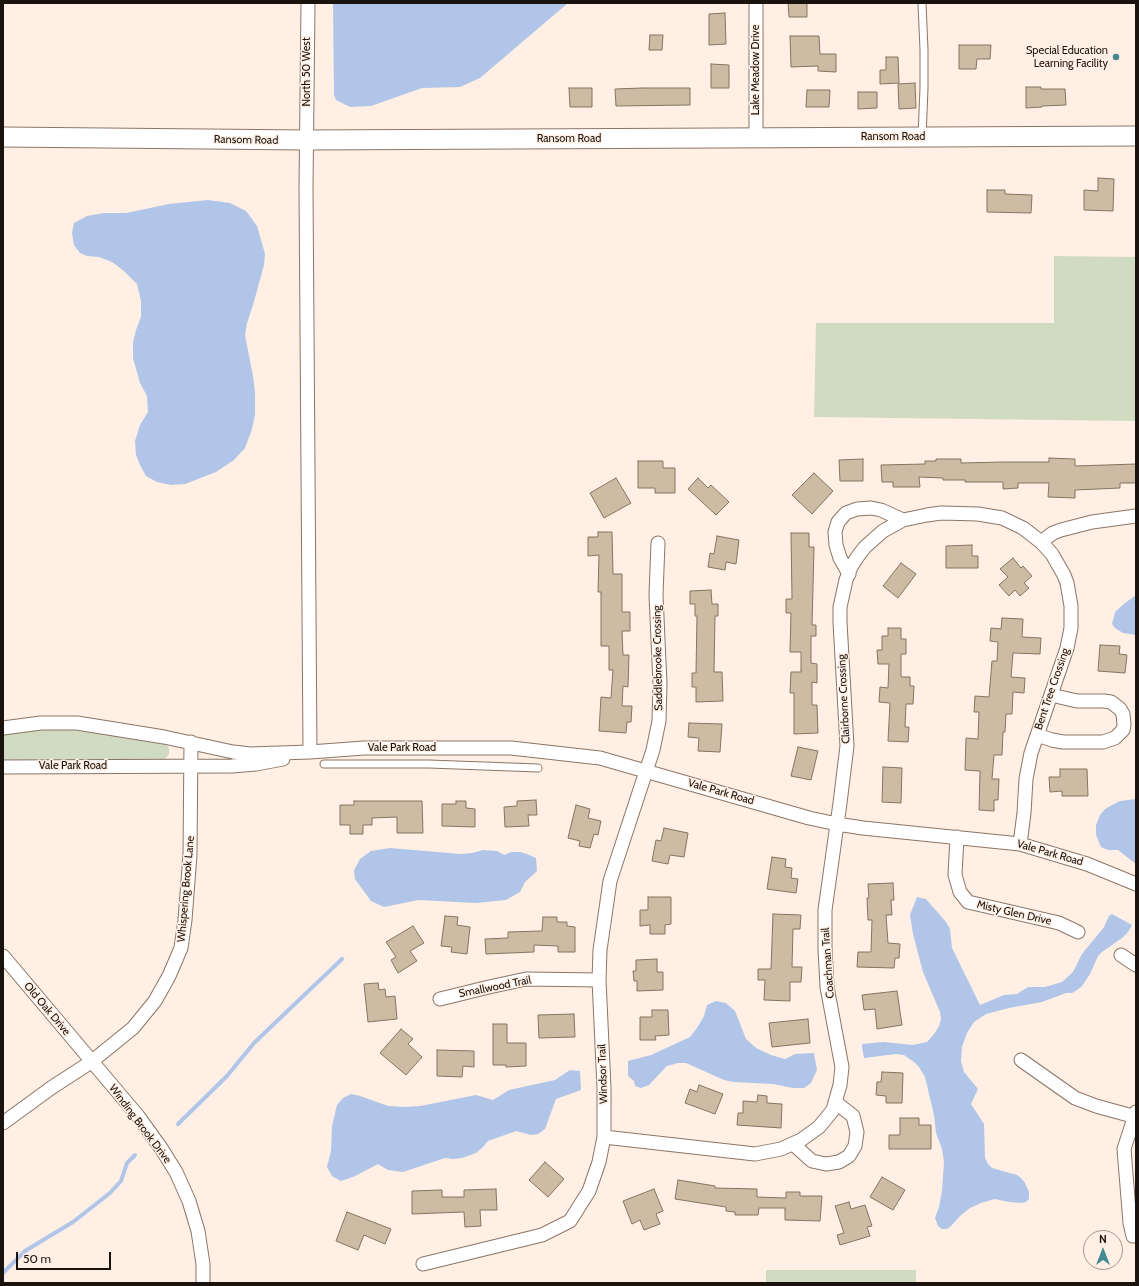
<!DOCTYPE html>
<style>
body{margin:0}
#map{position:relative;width:1139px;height:1286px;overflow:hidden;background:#ffefe4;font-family:Cabin,sans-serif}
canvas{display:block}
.frame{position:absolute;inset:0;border:4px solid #1a120c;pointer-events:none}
.north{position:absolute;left:1083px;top:1230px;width:40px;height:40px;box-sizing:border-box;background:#ffefe4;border:1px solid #a3978e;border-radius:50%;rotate:0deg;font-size:11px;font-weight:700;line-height:16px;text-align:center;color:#1a120c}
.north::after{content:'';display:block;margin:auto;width:14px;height:18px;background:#438a93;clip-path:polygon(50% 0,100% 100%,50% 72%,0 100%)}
.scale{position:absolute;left:16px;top:1252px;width:95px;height:18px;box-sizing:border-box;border:2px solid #1a120c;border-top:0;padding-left:5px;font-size:12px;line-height:14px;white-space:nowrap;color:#1a120c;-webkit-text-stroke:3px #ffefe4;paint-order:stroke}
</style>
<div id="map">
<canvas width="1139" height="1286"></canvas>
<div class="frame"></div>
<div class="north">N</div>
<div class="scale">50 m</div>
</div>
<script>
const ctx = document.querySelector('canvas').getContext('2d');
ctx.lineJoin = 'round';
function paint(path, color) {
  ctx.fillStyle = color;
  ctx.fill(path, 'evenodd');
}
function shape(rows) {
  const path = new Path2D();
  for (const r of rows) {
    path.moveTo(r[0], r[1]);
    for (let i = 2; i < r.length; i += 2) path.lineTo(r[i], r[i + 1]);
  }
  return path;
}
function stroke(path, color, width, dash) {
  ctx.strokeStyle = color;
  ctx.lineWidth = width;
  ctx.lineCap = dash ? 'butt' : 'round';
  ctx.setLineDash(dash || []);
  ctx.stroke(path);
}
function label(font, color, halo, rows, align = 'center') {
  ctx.font = font + ' Cabin,sans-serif';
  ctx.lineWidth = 3;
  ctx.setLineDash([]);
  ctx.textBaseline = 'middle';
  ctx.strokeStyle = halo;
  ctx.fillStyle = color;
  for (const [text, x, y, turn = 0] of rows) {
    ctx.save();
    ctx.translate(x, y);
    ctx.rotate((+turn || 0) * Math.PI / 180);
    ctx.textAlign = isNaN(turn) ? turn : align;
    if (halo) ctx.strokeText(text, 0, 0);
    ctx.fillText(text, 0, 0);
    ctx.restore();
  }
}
paint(shape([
 [1054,256,1136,257,1136,421,814,417,816,323,1054,323],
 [67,727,161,740,167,744,169,749,169,754,166,758,160,761,3,762,3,732],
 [766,1270,916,1270,916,1283,766,1283]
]), '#d1dbc1');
paint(shape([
 [333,3,568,3,480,78,460,87,422,88,371,106,350,107,336,100,334,95],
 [208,200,230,203,246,211,257,226,265,254,264,265,253,305,247,323,245,335,253,376,255,393,255,415,252,429,245,448,234,460,216,472,185,484,171,485,157,482,146,476,140,465,136,455,135,441,140,425,148,412,147,396,140,383,133,358,133,343,136,330,141,317,141,301,137,284,124,271,112,262,99,257,87,256,80,253,74,245,72,233,74,223,87,216,104,213,126,213,169,204],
 [1136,595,1136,635,1123,633,1115,628,1112,624,1115,612,1125,603],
 [1136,799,1136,864,1118,850,1108,850,1101,847,1096,835,1096,825,1100,815,1105,809,1112,805,1120,801],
 [390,848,461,854,472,853,483,850,497,851,504,855,511,852,520,852,527,854,536,858,537,871,525,882,520,892,506,900,476,903,418,900,384,907,371,901,355,879,354,870,360,859,371,851],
 [917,897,926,899,946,922,950,929,952,948,980,1005,1004,995,1017,994,1028,987,1045,987,1062,982,1073,972,1082,954,1104,927,1109,916,1112,914,1132,925,1128,932,1122,938,1102,952,1098,956,1090,974,1082,986,1077,990,1072,993,1066,993,1042,1002,1009,1008,986,1014,974,1022,967,1033,962,1047,961,1061,964,1072,978,1089,971,1104,984,1124,985,1158,988,1164,992,1168,1017,1175,1021,1178,1025,1183,1029,1192,1029,1199,1026,1202,1022,1203,1009,1202,995,1199,981,1203,970,1208,960,1216,951,1226,947,1229,942,1229,938,1226,935,1218,939,1207,942,1191,944,1162,942,1149,936,1133,934,1115,925,1077,919,1067,914,1062,904,1055,896,1054,864,1058,862,1047,862,1044,883,1042,913,1045,927,1042,934,1034,939,1026,941,1019,940,1012,923,972,913,934,910,915],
 [716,1001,726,1003,735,1011,746,1039,756,1048,771,1055,785,1059,795,1054,814,1053,817,1070,811,1083,804,1088,793,1088,773,1084,733,1082,724,1080,686,1063,678,1063,667,1066,649,1085,641,1088,635,1086,634,1081,628,1076,628,1061,651,1055,690,1037,697,1028,704,1016,707,1005],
 [570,1070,580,1071,581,1090,556,1099,545,1129,538,1134,531,1135,516,1131,488,1141,483,1147,476,1153,462,1158,453,1159,445,1158,403,1172,388,1170,378,1164,353,1177,341,1181,332,1176,327,1167,331,1151,332,1126,337,1105,343,1098,351,1094,360,1096,388,1106,405,1107,420,1106,476,1095,493,1100,509,1090,555,1080]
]), '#b1c5e8');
stroke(shape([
 [178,1124,227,1076,254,1043,342,959],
 [3,1273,25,1251,73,1222,110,1193,121,1181,127,1163,135,1155]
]), '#b1c5e8', 4);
const building = shape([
 [788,3,807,3,807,17,789,17,788,3],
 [725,13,726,44,709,45,709,14,725,13],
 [650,35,663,35,662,50,649,50,650,35],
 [790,36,819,36,820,54,836,54,836,72,818,71,818,66,791,67,790,36],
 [959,45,991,45,990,59,977,59,976,69,959,69,959,45],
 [886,57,898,57,899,83,880,84,880,70,886,70,886,57],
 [711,64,729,65,729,88,711,88,711,64],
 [915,83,916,108,899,109,898,84,915,83],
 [1026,87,1041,87,1041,89,1065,89,1066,105,1042,106,1042,107,1026,108,1026,87],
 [569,88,592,88,592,107,570,107,569,88],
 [642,88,690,88,690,105,616,106,615,89,642,88],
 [807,90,830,90,829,107,806,107,807,90],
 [858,92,877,92,877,108,858,109,858,92],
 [1098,178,1114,179,1113,211,1084,210,1084,190,1098,191,1098,178],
 [987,190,1005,190,1005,194,1032,195,1031,213,987,212,987,190],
 [1049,458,1075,459,1075,466,1136,464,1136,483,1120,483,1120,488,1075,490,1075,498,1048,497,1049,483,1018,483,1018,488,1003,489,1003,482,965,482,965,480,943,480,943,478,919,477,920,487,893,487,893,482,882,482,881,465,925,464,925,461,936,461,936,459,961,459,961,463,1004,462,1049,462,1049,458],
 [863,459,863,481,840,481,839,460,863,459],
 [638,461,663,461,663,468,675,468,675,493,655,493,655,488,638,488,638,461],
 [814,473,833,491,812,514,792,495,814,473],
 [616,478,631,503,604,518,590,493,616,478],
 [698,478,708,488,711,485,729,502,716,515,688,489,698,478],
 [598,532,612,532,613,574,622,574,622,612,630,612,630,631,622,631,623,655,629,655,628,687,623,686,622,706,632,706,631,722,627,722,626,733,599,731,601,697,611,698,613,670,609,670,609,646,601,646,601,592,598,592,599,555,588,556,588,537,598,537,598,532],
 [791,533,809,533,809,547,814,547,812,625,816,625,816,636,811,636,811,663,817,664,817,683,812,682,812,705,817,705,818,733,794,734,794,693,790,693,791,672,801,672,801,652,790,652,791,613,786,613,786,599,792,599,791,533],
 [717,536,739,540,736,564,726,562,725,570,708,567,710,553,714,554,717,536],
 [972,545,972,556,978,556,978,568,946,568,946,546,972,545],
 [1013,558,1021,568,1023,566,1032,576,1024,583,1029,588,1020,596,1015,590,1009,596,999,585,1008,577,1000,569,1013,558],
 [901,563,916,574,898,598,883,586,901,563],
 [711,590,712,604,718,604,718,616,715,616,714,672,722,672,723,701,696,702,696,687,692,687,692,673,696,673,697,616,695,616,695,604,690,604,690,591,711,590],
 [1002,618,1023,619,1022,637,1041,638,1040,654,1013,653,1011,677,1025,678,1024,693,1013,692,1012,714,1006,714,1005,732,1003,732,1002,755,994,755,992,779,999,779,998,800,994,800,994,811,979,810,980,771,965,770,966,738,978,739,979,712,974,712,975,696,989,697,992,661,997,661,998,642,990,641,991,628,1001,629,1002,618],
 [888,628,901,628,901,639,906,639,906,654,901,654,901,677,910,677,910,686,914,686,913,704,906,704,905,727,909,727,908,742,888,741,890,703,879,702,880,687,888,688,889,664,878,664,877,650,882,650,882,636,888,636,888,628],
 [1100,645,1120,646,1119,654,1127,655,1125,673,1098,671,1100,645],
 [689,723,722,724,720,752,698,751,699,738,688,737,689,723],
 [798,747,818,751,811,780,791,776,798,747],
 [883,767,902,768,901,803,882,802,883,767],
 [1060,769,1087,769,1088,796,1062,796,1062,791,1050,792,1049,777,1060,777,1060,769],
 [536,800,537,815,528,815,529,826,505,827,504,807,517,806,517,801,536,800],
 [354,801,422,801,423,833,397,833,397,817,372,818,372,825,363,825,363,834,350,834,350,825,340,825,340,805,354,805,354,801],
 [456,801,466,801,466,808,475,809,475,827,442,826,442,804,456,804,456,801],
 [576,805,590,809,588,818,601,821,598,835,594,834,590,848,579,846,580,841,568,838,576,805],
 [664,828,688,833,684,857,670,855,668,864,652,861,656,840,661,841,664,828],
 [772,857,786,859,785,867,792,868,791,878,798,879,796,893,767,889,772,857],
 [893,883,894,900,891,900,892,915,886,915,888,943,900,944,899,958,895,958,894,968,857,967,858,952,871,952,872,920,868,920,867,898,869,898,868,884,893,883],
 [648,897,671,897,671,924,665,925,665,934,650,934,650,925,640,926,640,910,648,910,648,897],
 [773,914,801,915,800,929,793,929,792,967,802,967,801,982,790,982,790,1001,764,1000,765,980,758,980,758,969,771,969,773,914],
 [445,916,458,917,457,925,470,927,467,954,451,952,452,947,441,946,445,916],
 [543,917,557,917,557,922,567,922,567,926,575,927,575,952,558,952,558,946,534,945,534,952,486,954,485,939,508,938,508,932,542,931,543,917],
 [413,926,424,943,410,951,417,961,398,973,391,960,396,957,386,942,413,926],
 [657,959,657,972,663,972,663,990,637,991,637,981,634,981,633,971,636,971,636,960,657,959],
 [378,983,379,990,385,989,386,997,395,996,397,1019,368,1022,364,984,378,983],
 [897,991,902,1025,877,1029,875,1009,864,1010,862,995,897,991],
 [652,1010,668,1010,669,1035,655,1036,656,1040,640,1040,640,1017,652,1017,652,1010],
 [574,1014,575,1037,539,1038,538,1015,574,1014],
 [808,1019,810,1043,772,1047,769,1023,808,1019],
 [493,1024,507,1024,507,1043,526,1043,526,1066,506,1067,506,1065,493,1065,493,1024],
 [401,1029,413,1039,408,1044,422,1057,406,1075,380,1053,401,1029],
 [437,1050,474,1051,474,1067,463,1066,462,1077,437,1076,437,1050],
 [882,1072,903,1073,902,1103,886,1103,886,1096,876,1095,877,1082,881,1082,882,1072],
 [699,1085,723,1094,715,1114,685,1103,690,1089,697,1092,699,1085],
 [758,1095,767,1096,767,1103,782,1104,781,1128,737,1125,738,1113,743,1113,743,1101,757,1102,758,1095],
 [900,1118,919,1118,919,1125,931,1125,931,1149,889,1149,889,1135,900,1135,900,1118],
 [545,1162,564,1179,548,1197,529,1180,545,1162],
 [882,1177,905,1190,893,1210,870,1197,882,1177],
 [678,1180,715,1186,715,1188,757,1189,757,1197,786,1198,786,1192,800,1192,800,1196,822,1196,820,1221,785,1220,785,1208,759,1208,758,1215,735,1215,735,1212,726,1211,726,1207,675,1199,678,1180],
 [496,1189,497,1210,480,1210,481,1226,465,1227,464,1212,412,1214,412,1191,442,1190,442,1197,464,1197,464,1190,496,1189],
 [654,1189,663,1211,656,1214,660,1224,644,1230,640,1220,632,1224,623,1201,654,1189],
 [849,1202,851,1209,865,1205,872,1226,867,1227,870,1236,840,1245,837,1235,844,1233,835,1206,849,1202],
 [347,1212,391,1229,385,1244,364,1235,358,1250,336,1241,347,1212]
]);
paint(building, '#cdbba4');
stroke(building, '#85745f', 1);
const lane = shape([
 [922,137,924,88,924,50,922,3],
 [324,764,429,764,538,768]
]);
const street = shape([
 [308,3,306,188,310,752],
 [756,3,756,138],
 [1041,542,1053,533,1061,530,1092,522,1136,516],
 [849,574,840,558,836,545,835,532,838,522,846,513,857,509,871,508,881,510,903,520],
 [3,728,41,723,77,723,164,737,233,752,250,754,310,752,364,748,511,748,600,758,809,818,837,824,863,828,1020,844,1087,864,1136,884],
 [1037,735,1052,740,1063,742,1103,742,1115,738,1123,730,1124,725,1123,714,1120,709,1111,702,1104,701,1077,701,1051,695],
 [3,767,232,766,256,764,283,759],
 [957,837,955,875,960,892,968,902,1059,923,1078,932],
 [1121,955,1136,965],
 [3,956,138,1116,161,1148,176,1172,189,1201,198,1231,203,1264,203,1283],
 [440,999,489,987,526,979,599,980],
 [1021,1060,1075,1098,1096,1106,1136,1117],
 [1136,1112,1124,1149,1130,1223,1133,1236,1136,1236],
 [3,1123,51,1088,91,1062,133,1028,155,1001,169,976,181,948,185,920,190,855,191,742],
 [604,1137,755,1154,781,1149,801,1140,819,1127,833,1110,840,1085,842,1067,827,987,825,949,825,910,840,803,847,746,840,622,840,607,846,580,851,567,858,556,865,547,883,531,903,520,927,515,941,513,978,514,1002,518,1023,528,1041,542,1052,554,1064,575,1067,583,1071,606,1071,628,1067,648,1031,753,1026,779,1024,813,1020,844],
 [793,1144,812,1161,826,1164,839,1162,849,1156,855,1146,857,1132,853,1116,835,1102],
 [423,1264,542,1235,570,1221,589,1191,599,1162,604,1137,604,1088,599,980,600,950,610,881,653,750,659,721,660,684,656,595,658,543]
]);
const secondary = shape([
 [3,137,307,140,1136,136]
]);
stroke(lane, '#8d7566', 9);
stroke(street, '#8d7566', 15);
stroke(secondary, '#8d7566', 21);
stroke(lane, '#fff', 7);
stroke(street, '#fff', 13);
stroke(secondary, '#fff', 19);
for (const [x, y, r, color] of [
 [1116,57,4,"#438a93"]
]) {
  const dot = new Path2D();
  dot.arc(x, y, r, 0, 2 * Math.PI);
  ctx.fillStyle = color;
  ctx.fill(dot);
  stroke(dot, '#ffefe4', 1.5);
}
label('11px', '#1a120c', '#ffefe4', [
 ["Special Education",1108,51],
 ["Learning Facility",1108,64]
], 'right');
label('11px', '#1a120c', '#ffefe4', [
 ["Lake Meadow Drive",756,70,-90],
 ["North 50 West",307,72,-90],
 ["Ransom Road",893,137],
 ["Ransom Road",569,139],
 ["Ransom Road",246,140,1],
 ["Saddlebrooke Crossing",658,658,-91],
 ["Bent Tree Crossing",1052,689,-71],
 ["Clairborne Crossing",844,699,-93],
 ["Vale Park Road",402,748],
 ["Vale Park Road",73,766],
 ["Vale Park Road",721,792,16],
 ["Vale Park Road",1050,853,16],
 ["Whispering Brook Lane",186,889,-85],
 ["Misty Glen Drive",1014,913,13],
 ["Coachman Trail",828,963,-94],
 ["Smallwood Trail",495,987,-11],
 ["Old Oak Drive",47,1009,50],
 ["Windsor Trail",603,1074,-92],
 ["Winding Brook Drive",140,1124,53]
]);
</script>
